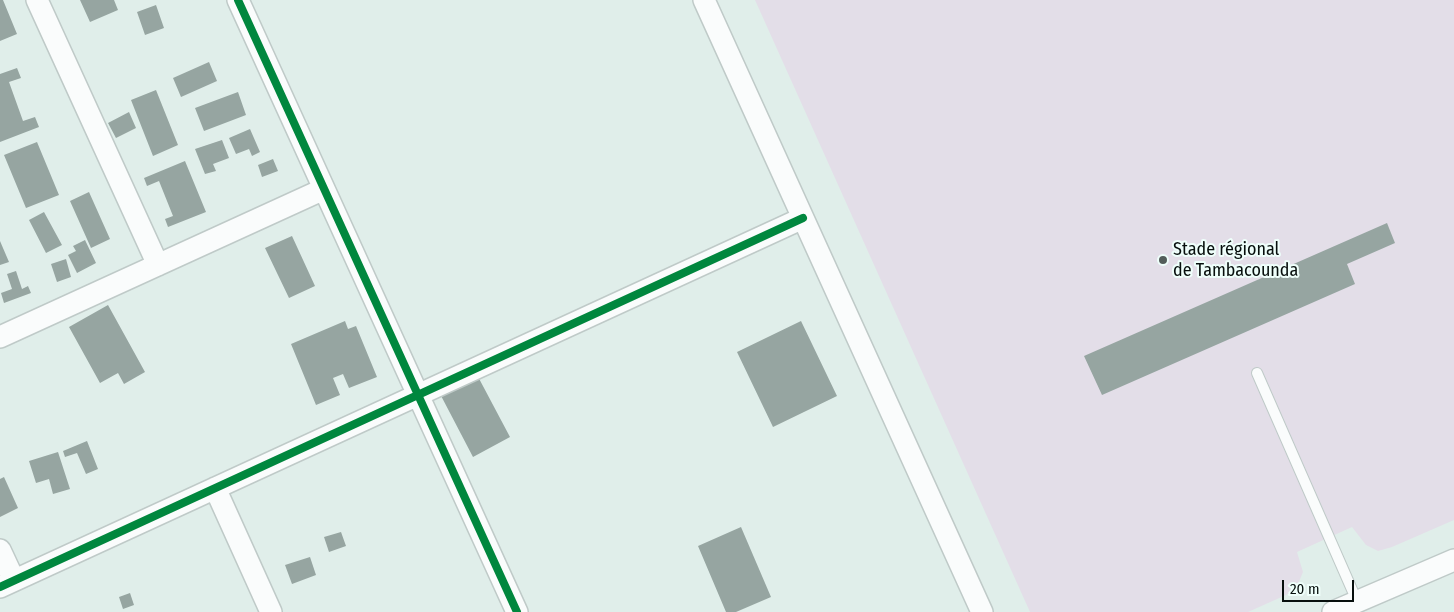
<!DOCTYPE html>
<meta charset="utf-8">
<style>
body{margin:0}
#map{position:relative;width:1454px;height:612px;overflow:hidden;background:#e0eeea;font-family:"Fira Sans Condensed",sans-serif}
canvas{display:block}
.scale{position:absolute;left:1282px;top:580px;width:72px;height:22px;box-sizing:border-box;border:2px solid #070f0d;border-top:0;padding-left:6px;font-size:15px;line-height:18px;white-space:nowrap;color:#070f0d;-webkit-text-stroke:4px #effffb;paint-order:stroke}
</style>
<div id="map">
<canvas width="1454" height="612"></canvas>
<div class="scale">20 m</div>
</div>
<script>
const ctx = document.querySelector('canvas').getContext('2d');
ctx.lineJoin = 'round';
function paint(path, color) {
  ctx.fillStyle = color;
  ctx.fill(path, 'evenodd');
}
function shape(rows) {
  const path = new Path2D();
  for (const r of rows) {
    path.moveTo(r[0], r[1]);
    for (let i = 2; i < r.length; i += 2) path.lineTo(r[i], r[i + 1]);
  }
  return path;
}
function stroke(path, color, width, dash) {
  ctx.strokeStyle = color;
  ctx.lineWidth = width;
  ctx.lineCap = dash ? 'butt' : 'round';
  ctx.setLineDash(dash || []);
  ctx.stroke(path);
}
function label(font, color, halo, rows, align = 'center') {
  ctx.font = font + ' "Fira Sans Condensed",sans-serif';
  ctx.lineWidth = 4;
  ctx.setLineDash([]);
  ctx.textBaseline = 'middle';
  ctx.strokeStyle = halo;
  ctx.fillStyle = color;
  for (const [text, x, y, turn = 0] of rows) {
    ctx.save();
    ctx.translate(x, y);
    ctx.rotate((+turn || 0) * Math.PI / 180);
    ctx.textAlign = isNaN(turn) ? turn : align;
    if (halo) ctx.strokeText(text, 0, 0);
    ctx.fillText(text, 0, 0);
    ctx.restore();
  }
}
paint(shape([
 [755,0,1454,0,1454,520,1392,547,1378,551,1366,545,1352,527,1297,552,1303,572,1295,591,1248,612,1030,612]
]), '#e3dee8');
paint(shape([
 [0,0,3,0,17,34,0,41],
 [80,0,114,0,118,10,90,22],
 [156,5,164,28,145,35,137,12],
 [209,62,217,81,181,97,173,78],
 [17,68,21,78,9,82,23,121,35,117,39,127,0,142,0,74],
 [156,90,178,145,153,156,131,100],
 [238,92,246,115,204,131,195,108],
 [129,112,136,128,116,138,108,123],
 [250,129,260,152,252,156,249,149,236,154,229,138],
 [222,140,229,158,213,164,216,171,205,174,195,149],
 [37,142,59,195,26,208,4,155],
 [273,159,278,171,262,177,258,165],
 [185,161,206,212,168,227,165,219,173,216,159,181,147,186,144,178],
 [89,192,110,239,91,248,70,201],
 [44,212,62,245,46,253,29,220],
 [1387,223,1395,243,1347,264,1355,284,1102,395,1084,356],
 [292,236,315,286,289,298,265,248],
 [85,240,96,263,77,273,68,255,76,251,73,246],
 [0,241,9,262,0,265],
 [66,259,71,277,57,282,51,264],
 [16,271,22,289,28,286,31,293,4,303,1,293,12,289,7,274],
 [108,305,145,372,124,384,118,373,100,383,69,327],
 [345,321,348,329,356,326,377,377,349,388,343,374,333,378,340,395,316,405,291,344],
 [801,321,837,396,773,427,737,352],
 [475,371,510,437,473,457,438,390],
 [87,441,98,469,86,474,77,453,65,457,63,451],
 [58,452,70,489,53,494,49,479,36,483,29,461],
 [4,477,18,508,0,517,0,479],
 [741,527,771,597,736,612,726,612,698,546],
 [341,532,346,546,329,552,324,537],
 [310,557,316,575,292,584,285,565],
 [130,593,134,605,123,609,119,597]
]), '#96a5a1');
const service = shape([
 [1257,373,1357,601]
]);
const minor = shape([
 [37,0,158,265],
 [238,0,517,612],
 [704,0,982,612],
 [0,337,324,189],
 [215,488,271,612],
 [0,550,14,580],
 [0,587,803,218],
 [1333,612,1454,560]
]);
stroke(service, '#bfcac8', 12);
stroke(minor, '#bfcac8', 24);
stroke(service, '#fafcfc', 10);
stroke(minor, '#fafcfc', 21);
stroke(shape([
 [238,0,517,612],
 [0,587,803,218]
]), '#00873e', 8);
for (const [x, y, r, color] of [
 [1163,260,5,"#535d5a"]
]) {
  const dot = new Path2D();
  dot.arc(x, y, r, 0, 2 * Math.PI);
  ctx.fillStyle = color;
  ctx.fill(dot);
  stroke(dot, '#effffb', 2);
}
label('18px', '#070f0d', '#effffb', [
 ["Stade régional",1173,250],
 ["de Tambacounda",1173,271]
], 'left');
</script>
